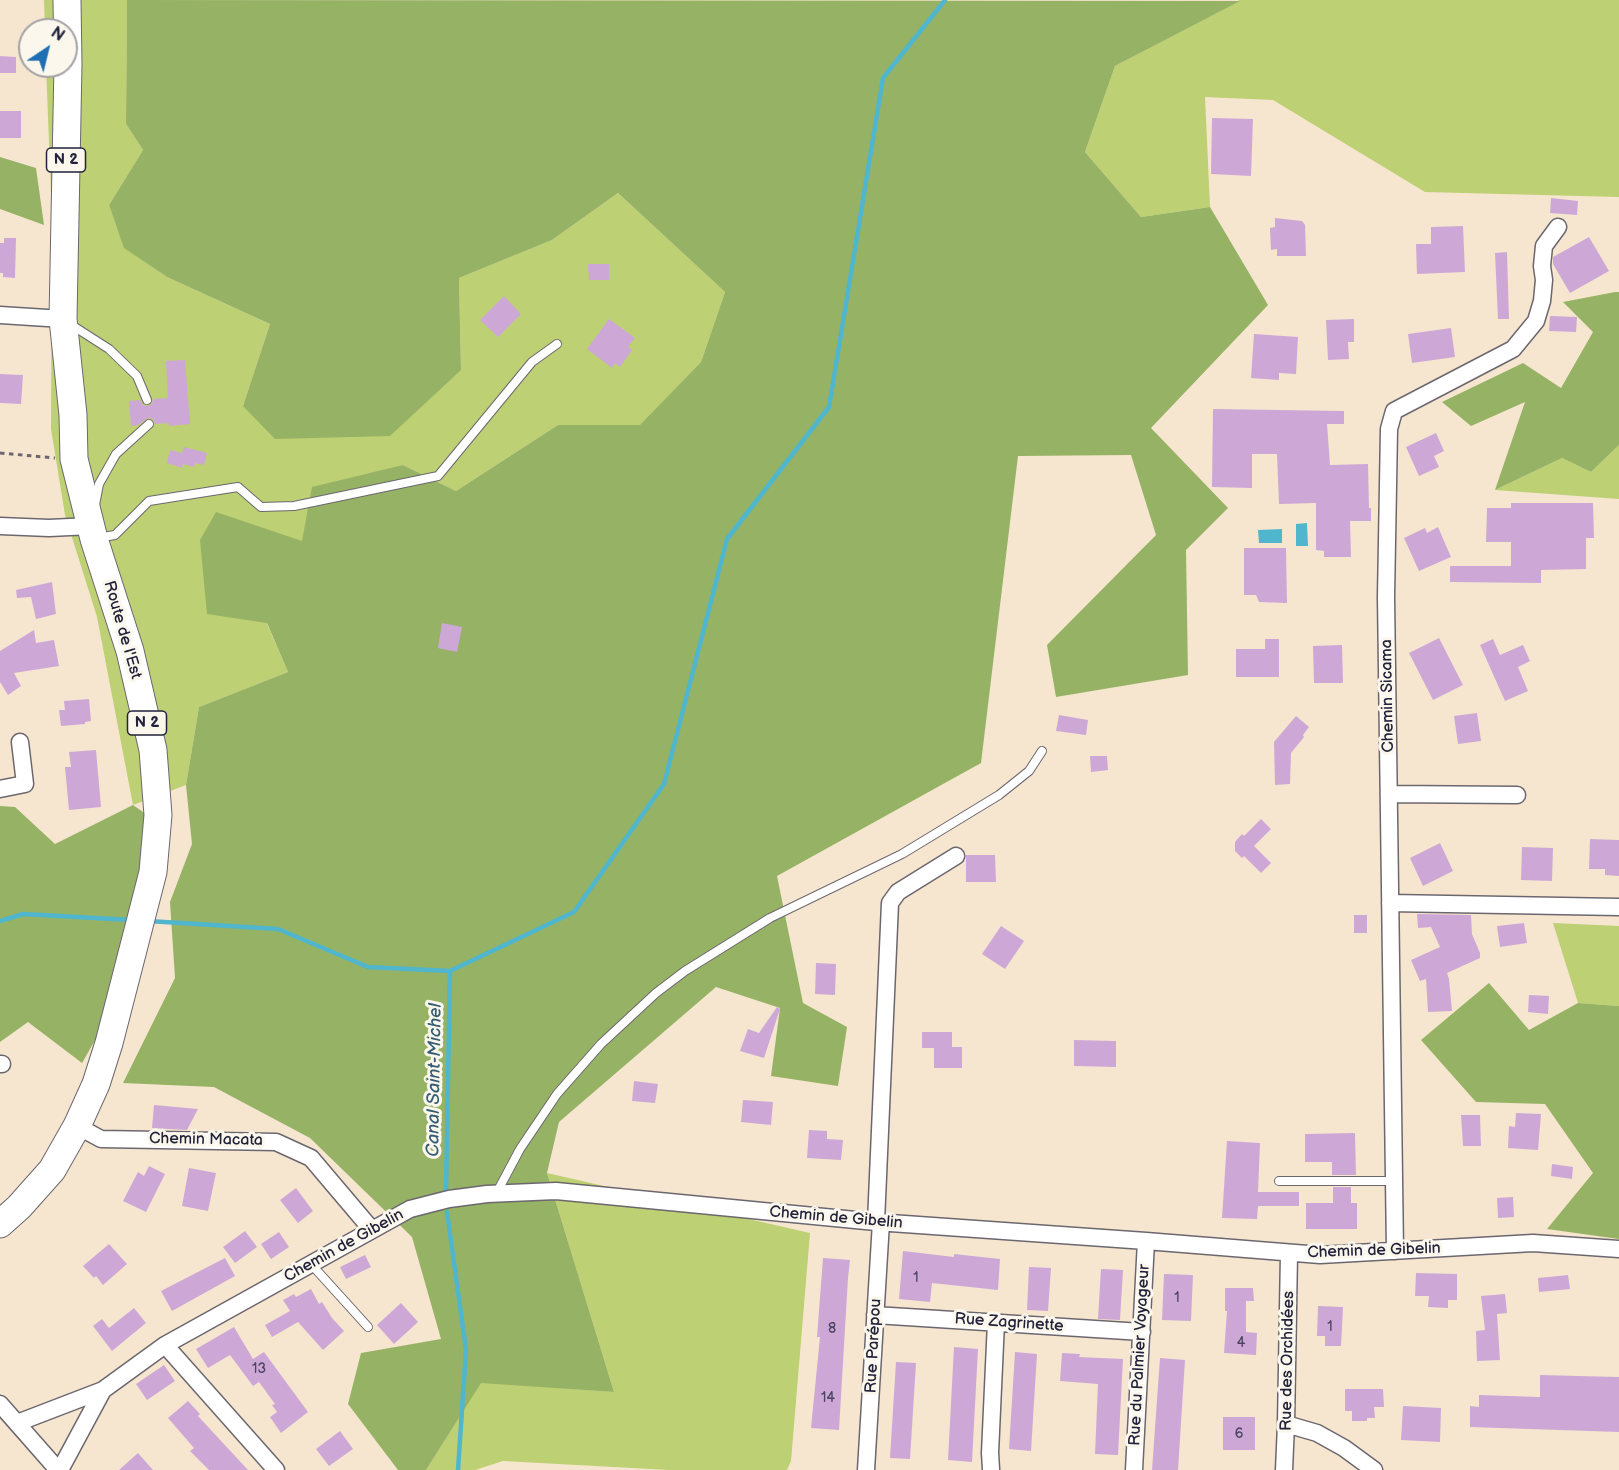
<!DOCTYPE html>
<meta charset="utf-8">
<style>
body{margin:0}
#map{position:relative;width:1619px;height:1470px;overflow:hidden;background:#f6e6cf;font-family:"Balsamiq Sans",sans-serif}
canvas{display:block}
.north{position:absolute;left:18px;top:18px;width:60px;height:60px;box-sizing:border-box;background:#fbf7ec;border:2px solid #a4a2a5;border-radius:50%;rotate:35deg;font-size:16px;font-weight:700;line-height:24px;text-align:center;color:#22223b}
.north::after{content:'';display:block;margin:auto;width:21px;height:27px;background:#1f6fb2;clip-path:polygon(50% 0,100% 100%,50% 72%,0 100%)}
</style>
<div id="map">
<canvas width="1619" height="1470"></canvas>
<div class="north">N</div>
</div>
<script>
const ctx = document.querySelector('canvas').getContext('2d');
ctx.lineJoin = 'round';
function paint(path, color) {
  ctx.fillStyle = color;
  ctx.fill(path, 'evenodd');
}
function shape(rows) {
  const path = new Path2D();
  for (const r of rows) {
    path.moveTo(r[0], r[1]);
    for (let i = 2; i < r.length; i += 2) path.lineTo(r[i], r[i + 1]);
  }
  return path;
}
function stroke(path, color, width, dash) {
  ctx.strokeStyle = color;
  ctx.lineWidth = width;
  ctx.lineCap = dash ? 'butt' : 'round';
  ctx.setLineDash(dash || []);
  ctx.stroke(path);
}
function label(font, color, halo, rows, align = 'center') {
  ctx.font = font + ' "Balsamiq Sans",sans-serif';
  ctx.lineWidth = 6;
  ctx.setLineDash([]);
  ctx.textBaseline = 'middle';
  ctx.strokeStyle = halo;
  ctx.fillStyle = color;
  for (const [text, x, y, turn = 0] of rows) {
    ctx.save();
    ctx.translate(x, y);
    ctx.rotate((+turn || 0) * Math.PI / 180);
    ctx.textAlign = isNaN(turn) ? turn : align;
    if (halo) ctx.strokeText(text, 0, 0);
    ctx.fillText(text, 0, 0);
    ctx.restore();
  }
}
paint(shape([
 [44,0,127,0,126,124,143,150,109,205,125,248,167,277,270,324,243,406,461,370,459,278,552,240,618,193,725,292,701,362,640,426,558,425,456,491,403,465,302,541,267,624,288,672,199,707,186,785,133,805,97,617,65,515,51,429,52,218,46,66,66,66,66,30,45,30],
 [1238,0,1619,0,1619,197,1425,192,1273,100,1205,97,1210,207,1141,217,1085,152,1115,66,1239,1],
 [1619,445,1619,499,1495,490,1562,458,1591,472],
 [1553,923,1619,926,1619,1006,1578,1003],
 [547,1173,810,1233,791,1461,787,1470,669,1470,503,1461,475,1470,426,1470,481,1382,614,1392]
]), '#bdd073');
paint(shape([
 [127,0,1240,1,1115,66,1085,152,1141,217,1210,207,1268,305,1151,428,1228,508,1186,550,1188,675,1056,697,1047,645,1156,535,1131,455,1018,456,981,763,777,876,803,1003,847,1027,838,1086,771,1076,780,1008,716,987,559,1122,547,1173,614,1392,481,1383,426,1470,398,1470,348,1404,361,1353,441,1339,412,1237,310,1138,214,1087,123,1083,175,978,170,902,192,844,186,785,199,707,288,672,267,623,207,614,200,540,216,512,302,541,312,487,403,465,456,491,558,425,640,425,701,362,725,292,618,193,552,240,459,278,461,370,390,436,275,439,243,406,270,324,167,277,124,248,109,205,143,150,126,124],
 [0,157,36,168,44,225,0,209],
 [1615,292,1619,292,1619,445,1591,472,1562,458,1495,490,1525,402,1471,426,1442,402,1523,363,1561,388,1593,332,1563,302],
 [133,805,153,819,98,1035,82,1063,28,1022,0,1042,0,806,15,807,55,844],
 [1489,983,1529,1030,1578,1003,1619,1006,1619,1239,1547,1229,1593,1173,1545,1104,1476,1102,1421,1040]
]), '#96b265');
paint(shape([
 [1307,523,1308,546,1296,546,1296,524],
 [1282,529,1282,543,1259,543,1258,530]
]), '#4fb6cd');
stroke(shape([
 [0,921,23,914,131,920],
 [148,921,278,929,368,967,450,971,574,912,664,784,727,539,829,407,883,78,945,0],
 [446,1189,450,971],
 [447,1212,466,1350,458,1470]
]), '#4fb6cd', 4.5);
paint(shape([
 [0,56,16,57,16,73,0,73],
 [0,111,21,111,21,138,0,138],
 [1212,118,1253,119,1251,176,1211,174],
 [1551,198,1578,201,1577,215,1550,213],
 [1275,218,1302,221,1305,225,1306,256,1277,256,1277,249,1271,250,1270,228,1275,227],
 [1463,226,1465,272,1417,274,1416,244,1431,244,1431,227],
 [1589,237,1609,271,1570,293,1553,264,1553,257],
 [4,238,16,238,15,278,3,277,3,273,0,273,0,243,4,243],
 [1507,252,1509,319,1498,319,1495,253],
 [588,264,609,264,609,280,589,280],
 [504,296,521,314,498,337,480,320],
 [1550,316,1577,317,1576,332,1549,331],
 [609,319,635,338,628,347,632,350,620,367,615,363,612,368,587,349],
 [1354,319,1354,342,1348,342,1349,359,1328,360,1326,320],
 [1451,328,1455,357,1412,363,1408,334],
 [1254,334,1298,337,1296,374,1279,373,1279,380,1251,378],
 [185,360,190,424,169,426,169,423,155,424,153,419,148,418,138,425,131,426,129,401,140,400,143,405,147,406,152,404,153,399,168,398,166,361],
 [0,374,23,375,21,404,0,403],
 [1213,409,1344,411,1344,424,1327,424,1330,465,1368,464,1369,508,1371,508,1371,521,1350,521,1351,557,1324,557,1324,551,1316,550,1316,503,1279,504,1277,454,1252,454,1252,488,1212,487],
 [1436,433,1444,451,1434,456,1439,467,1419,476,1406,447],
 [184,447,207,453,204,465,195,463,194,467,183,464,182,468,167,463,170,450,182,453],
 [1511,503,1593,503,1594,538,1586,538,1586,569,1541,570,1541,583,1450,582,1450,566,1511,566,1511,542,1486,542,1487,508,1511,508],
 [1438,527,1451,557,1419,571,1404,538,1425,528,1427,533],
 [1244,548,1286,548,1287,603,1259,602,1256,595,1244,595],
 [52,582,56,614,36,619,31,597,17,598,16,590],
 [442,623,462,627,457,652,438,648],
 [34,630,36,643,54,640,59,666,14,673,21,686,8,695,0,682,0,651],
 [1439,638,1463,685,1433,700,1409,653],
 [1265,639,1279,639,1279,677,1236,677,1236,649,1265,649],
 [1493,639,1500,655,1523,645,1530,661,1518,667,1528,691,1505,701,1480,645],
 [1342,645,1343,683,1314,683,1313,646],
 [89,699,91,721,85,722,85,724,61,726,59,710,65,710,64,701],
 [1477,713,1481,741,1458,744,1454,716],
 [1059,715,1088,720,1086,735,1056,731],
 [1296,716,1309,727,1303,735,1304,737,1291,753,1290,784,1275,785,1274,742],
 [96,750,101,807,69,810,65,767,71,767,69,752],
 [1090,756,1107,756,1108,770,1091,772],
 [1261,819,1271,829,1254,846,1271,863,1261,873,1244,856,1242,858,1235,851,1235,842,1242,834,1244,836],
 [1590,839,1619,840,1619,876,1605,875,1605,869,1589,869],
 [1440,843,1453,871,1423,886,1410,858],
 [1522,847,1553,848,1552,881,1521,880],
 [966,855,995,855,996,882,966,882],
 [1417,914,1471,915,1472,934,1480,953,1480,958,1447,973,1449,979,1452,1011,1428,1012,1426,979,1420,981,1411,960,1440,947,1431,927,1418,928],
 [1354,915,1367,915,1367,933,1354,933],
 [1524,923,1527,943,1500,947,1497,926],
 [1001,926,1024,941,1005,969,982,954],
 [816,963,836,964,835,995,815,994],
 [1529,995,1549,996,1548,1014,1528,1012],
 [777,1007,780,1009,764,1058,740,1051,748,1029,759,1033],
 [922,1032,952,1032,952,1047,962,1047,962,1068,934,1068,934,1048,922,1048],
 [1074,1040,1116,1041,1116,1067,1074,1066],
 [634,1081,658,1084,655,1103,632,1101],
 [743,1100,773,1102,771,1125,741,1122],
 [154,1105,198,1109,187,1130,152,1128],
 [1516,1113,1541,1114,1538,1150,1508,1148,1509,1126,1515,1127],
 [1461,1115,1480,1115,1481,1146,1463,1146],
 [809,1130,827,1131,827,1139,843,1140,841,1160,807,1158],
 [1355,1133,1356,1175,1332,1175,1332,1162,1305,1162,1305,1134],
 [1227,1141,1260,1143,1258,1192,1299,1192,1299,1206,1258,1206,1257,1219,1222,1218],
 [1552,1164,1573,1167,1572,1179,1551,1176],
 [149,1166,165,1174,146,1212,123,1201,138,1172,144,1176],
 [189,1168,216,1173,208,1211,182,1206],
 [1333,1187,1351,1187,1351,1203,1357,1203,1357,1229,1306,1229,1306,1203,1333,1203],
 [296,1188,313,1211,298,1223,280,1200],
 [1513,1197,1514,1217,1498,1218,1497,1198],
 [245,1231,257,1247,235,1263,223,1247],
 [279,1232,289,1247,271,1259,261,1244],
 [109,1244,127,1264,103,1285,96,1276,94,1278,83,1266],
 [903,1251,954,1257,954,1254,1000,1259,998,1290,932,1283,930,1302,899,1299],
 [365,1255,371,1267,346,1279,340,1267],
 [225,1258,235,1276,172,1311,161,1291],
 [823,1258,850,1260,848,1278,839,1430,811,1428,820,1337,817,1337],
 [1029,1267,1051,1268,1048,1311,1027,1310],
 [1101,1269,1123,1270,1120,1320,1098,1319],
 [1416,1273,1457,1274,1457,1300,1448,1300,1448,1308,1428,1307,1429,1296,1415,1296],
 [1164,1274,1193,1275,1191,1321,1162,1320],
 [1568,1275,1570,1289,1539,1292,1538,1278],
 [1225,1288,1253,1288,1254,1301,1246,1301,1246,1332,1257,1333,1256,1355,1224,1353,1227,1311,1225,1311],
 [311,1289,319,1304,322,1302,332,1318,344,1331,323,1350,298,1322,272,1337,265,1325,290,1311,283,1300,294,1294,296,1297],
 [1505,1294,1507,1313,1497,1314,1500,1360,1477,1361,1476,1331,1485,1330,1481,1296],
 [401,1303,418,1322,394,1344,377,1325],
 [1318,1306,1343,1307,1341,1346,1325,1346,1325,1336,1317,1336],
 [134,1308,146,1323,112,1351,93,1326,102,1319,109,1328],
 [234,1327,253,1359,264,1352,308,1412,281,1433,270,1417,277,1412,272,1405,275,1404,259,1382,253,1386,230,1355,208,1368,196,1349],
 [954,1347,978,1349,972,1462,948,1460],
 [1015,1352,1037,1354,1031,1451,1009,1449],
 [1062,1353,1080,1354,1079,1357,1123,1359,1118,1455,1095,1454,1098,1384,1060,1381],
 [1160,1358,1185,1360,1178,1470,1152,1470],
 [896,1362,916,1363,910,1459,890,1458],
 [164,1365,175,1381,147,1400,136,1384],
 [1540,1375,1619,1377,1619,1432,1470,1427,1470,1406,1479,1407,1479,1395,1540,1397],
 [1345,1389,1383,1389,1384,1407,1374,1407,1375,1418,1367,1418,1367,1421,1352,1421,1352,1411,1345,1411],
 [188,1401,200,1414,198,1416,248,1470,209,1470,190,1451,194,1448,168,1418],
 [1403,1406,1441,1408,1440,1442,1401,1440],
 [1223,1417,1255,1417,1255,1450,1223,1450],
 [340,1431,353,1449,329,1466,316,1449],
 [138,1453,153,1470,119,1470]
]), '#cda8d7');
const lane = shape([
 [70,324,109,349,137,376,147,400],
 [95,505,99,484,116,454,149,424],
 [97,538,115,535,149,501,238,487,261,507,294,506,438,476,532,362,557,344],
 [1279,1181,1392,1181],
 [496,1194,520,1149,557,1094,601,1044,656,993,685,971,770,918,902,854,999,795,1029,771,1042,751],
 [311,1264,368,1327]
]);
const street = shape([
 [0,315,63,319],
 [0,526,49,528,91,526],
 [0,789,25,784,20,742],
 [1389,794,1517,795],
 [1390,903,1619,907],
 [0,1064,2,1064],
 [77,1126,101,1139,276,1142,311,1158,372,1230],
 [876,1222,890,903,898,892,956,856],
 [1395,1251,1386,597,1389,429,1394,411,1513,349,1536,321,1542,301,1544,280,1542,266,1544,246,1558,227],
 [875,1315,1142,1332],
 [165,1345,276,1470],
 [0,1404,58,1470],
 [17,1423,103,1390,165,1345,410,1209,449,1199,487,1194,556,1191,876,1222,1146,1241,1320,1255,1533,1243,1619,1249],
 [1286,1424,1317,1433,1344,1448,1374,1470],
 [991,1469,990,1453,996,1322],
 [60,1470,103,1390],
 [866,1470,881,1222],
 [1134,1470,1146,1241],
 [1284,1470,1286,1424,1289,1253]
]);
const primary = shape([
 [0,1224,19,1207,52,1170,77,1126,96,1084,109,1043,153,872,158,815,153,750,130,651,94,539,74,459,73,415,63,319,68,64,67,0]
]);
stroke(lane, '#6c676f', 10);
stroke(street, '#6c676f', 19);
stroke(primary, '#6c676f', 29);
stroke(shape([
 [0,453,55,458]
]), '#6c676f', 3, [4.5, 4.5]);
stroke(lane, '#fff', 8);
stroke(street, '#fff', 16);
stroke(primary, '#fff', 27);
label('14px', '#4d4462', null, [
 ["1",916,1278],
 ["1",1177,1298],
 ["1",1330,1327],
 ["8",832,1329],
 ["4",1241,1343],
 ["13",259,1369],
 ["14",828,1398],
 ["6",1239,1434]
]);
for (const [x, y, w] of [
 [66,160,39],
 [147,723,39]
]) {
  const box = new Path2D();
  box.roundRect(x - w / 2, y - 12, w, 24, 4.5);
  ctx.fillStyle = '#fbf7ec';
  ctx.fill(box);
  stroke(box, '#22223b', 1.5);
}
label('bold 15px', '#22223b', null, [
 ["N 2",66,160],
 ["N 2",147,723]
]);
label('16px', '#22223b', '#fbf7ec', [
 ["Route de l'Est",122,630,74],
 ["Chemin Sicama",1388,696,-91],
 ["Chemin Macata",206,1140,1],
 ["Chemin de Gibelin",836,1218,5],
 ["Chemin de Gibelin",344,1246,-29],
 ["Chemin de Gibelin",1374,1251,-2],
 ["Rue Zagrinette",1009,1323,4],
 ["Rue Parépou",874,1346,-87],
 ["Rue du Palmier Voyageur",1140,1355,-87],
 ["Rue des Orchidées",1288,1361,-89]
]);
label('italic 18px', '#345d75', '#fbf7ec', [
 ["Canal Saint-Michel",435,1080,-89]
]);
</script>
